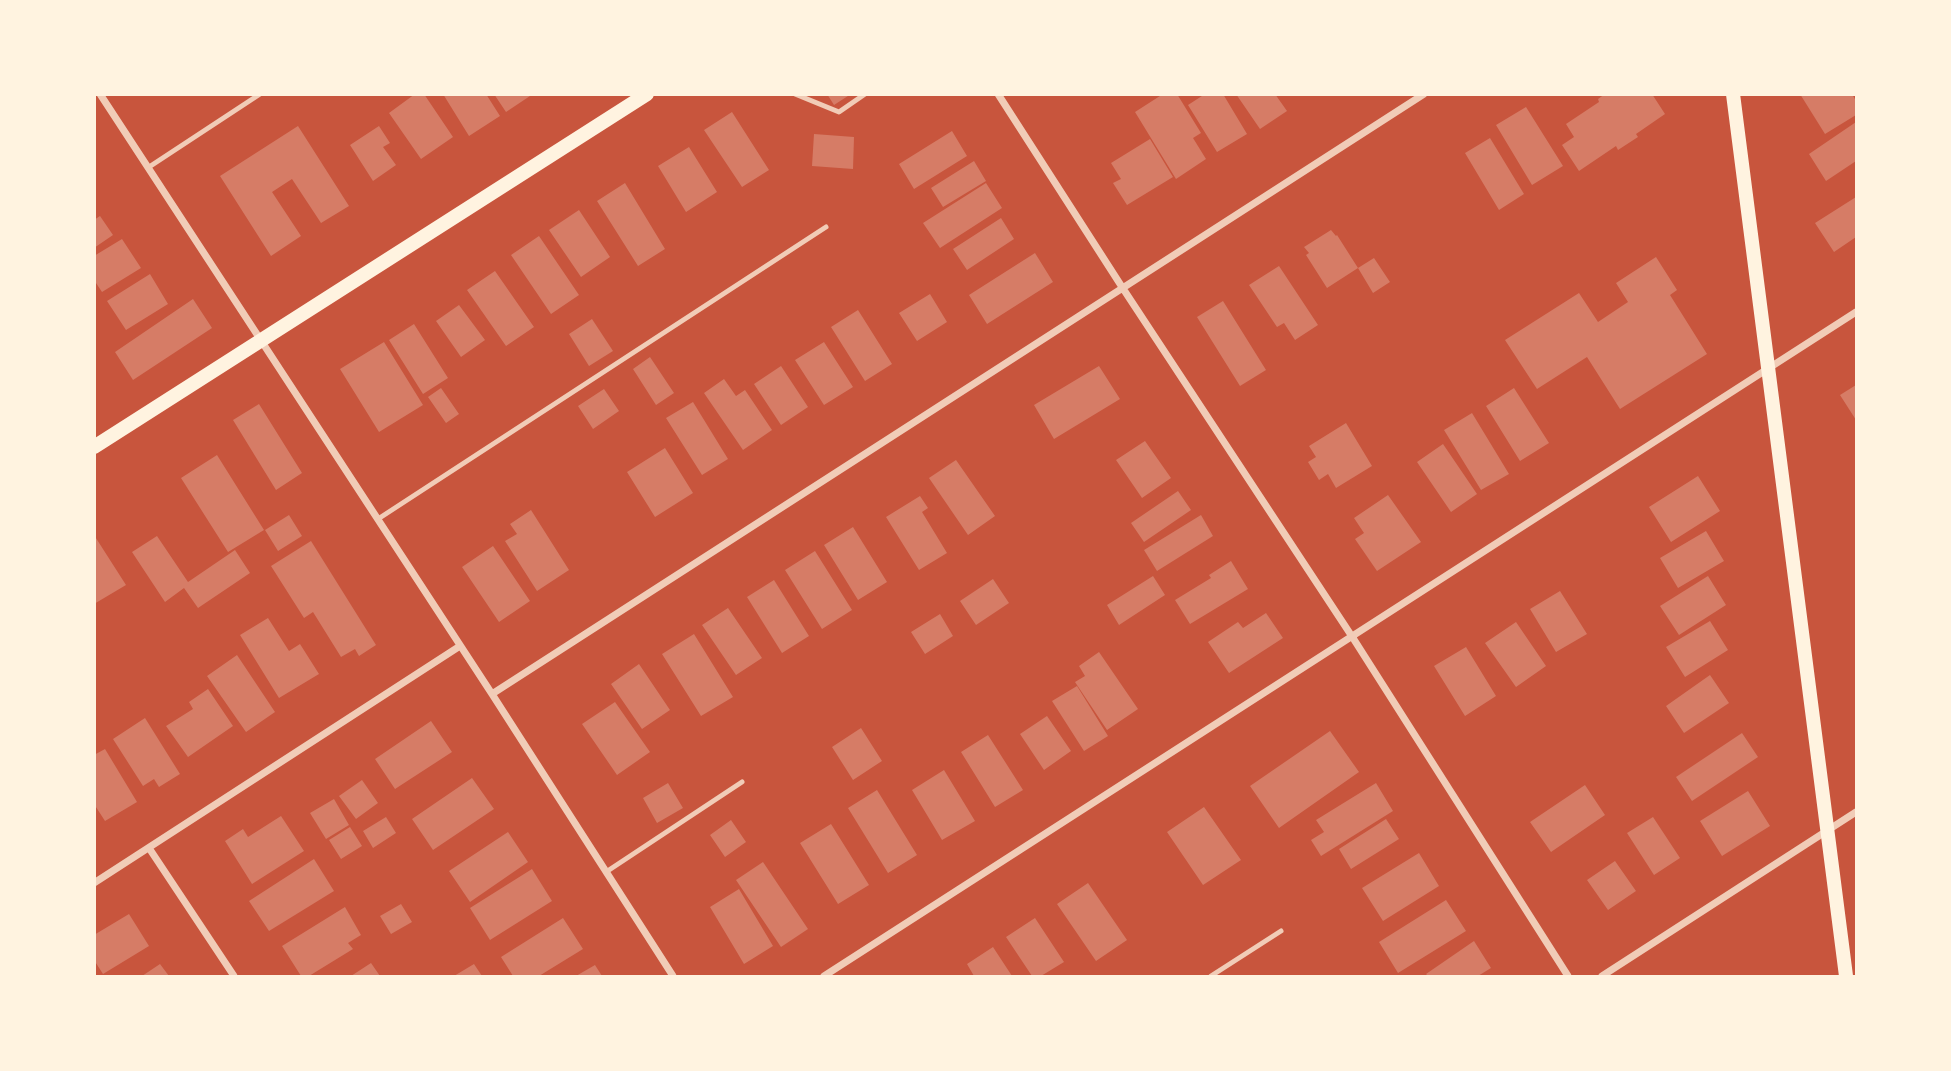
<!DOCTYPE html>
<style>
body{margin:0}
#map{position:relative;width:1951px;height:1071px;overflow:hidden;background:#c8553d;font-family:Raleway,sans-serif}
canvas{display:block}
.frame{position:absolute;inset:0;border:96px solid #fff3e0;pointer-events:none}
</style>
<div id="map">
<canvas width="1951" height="1071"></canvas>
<div class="frame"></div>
</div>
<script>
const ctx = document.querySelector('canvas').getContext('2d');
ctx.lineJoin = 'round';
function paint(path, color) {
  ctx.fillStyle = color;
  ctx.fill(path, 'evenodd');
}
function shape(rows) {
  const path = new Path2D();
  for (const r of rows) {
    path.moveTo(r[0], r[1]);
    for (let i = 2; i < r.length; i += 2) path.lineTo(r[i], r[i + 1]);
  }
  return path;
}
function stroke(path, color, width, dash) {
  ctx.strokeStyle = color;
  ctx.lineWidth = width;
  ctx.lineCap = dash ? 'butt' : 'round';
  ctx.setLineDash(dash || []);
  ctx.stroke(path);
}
paint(shape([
 [415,94,424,94,453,137,421,159,389,113],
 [443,94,486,94,500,116,469,136],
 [494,94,533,94,506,112],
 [827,94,851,94,834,105],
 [1163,94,1177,94,1201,133,1193,138,1206,159,1176,179,1135,112],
 [1205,94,1223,94,1247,134,1217,152,1188,105],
 [1236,94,1275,94,1287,111,1260,129],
 [1605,94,1652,94,1665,114,1636,134,1638,137,1618,150,1616,146,1579,171,1562,145,1574,137,1566,124,1599,102,1598,99],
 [1800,94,1852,94,1856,101,1856,115,1825,134],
 [1526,107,1563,166,1532,185,1496,125],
 [732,112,769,170,742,187,704,130],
 [1856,122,1856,161,1826,181,1809,154],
 [298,126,349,206,321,223,292,179,272,192,301,236,271,256,220,176],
 [379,126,390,143,383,147,396,165,373,181,350,145],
 [952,131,967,156,914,189,899,164],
 [814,134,854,137,853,169,812,166],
 [1490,138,1524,194,1499,210,1465,153],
 [1150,139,1173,177,1127,205,1113,183,1121,179,1111,163],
 [689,147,717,192,686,212,658,166],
 [974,161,986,181,943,207,931,188],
 [625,183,665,249,638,266,597,201],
 [986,183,1002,208,940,248,923,223],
 [1856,197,1856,237,1834,252,1815,223],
 [579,210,610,257,581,277,549,230],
 [100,216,113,235,94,248,94,220],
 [1001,218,1014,239,967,270,953,249],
 [1331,230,1336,236,1337,235,1358,268,1327,288,1306,255,1309,253,1304,247],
 [539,236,579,295,551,314,511,255],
 [122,239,141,268,102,292,94,280,94,256],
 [1035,253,1053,282,987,324,969,295],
 [1656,257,1677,290,1670,295,1707,354,1620,409,1587,357,1537,389,1505,340,1579,293,1598,322,1628,302,1616,283],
 [1374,258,1390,282,1373,293,1358,268],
 [1279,266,1318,325,1295,340,1284,323,1277,327,1249,285],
 [495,271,534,327,506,346,467,290],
 [150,274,168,304,126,330,107,301],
 [930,294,947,322,917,341,899,313],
 [193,299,212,328,133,380,115,352],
 [1223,301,1266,370,1240,386,1197,317],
 [459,305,485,340,461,357,436,321],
 [858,310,892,364,865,381,831,327],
 [592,319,613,351,589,366,569,334],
 [414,324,448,378,423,394,389,340],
 [384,342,423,405,379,432,340,369],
 [824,342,853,387,824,405,795,360],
 [650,357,674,393,656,405,633,369],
 [781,366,808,407,781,425,754,384],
 [1099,366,1120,399,1054,439,1034,405],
 [724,379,736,396,745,390,772,430,743,450,704,393],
 [1856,385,1856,420,1840,395],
 [441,388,459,414,446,423,428,397],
 [1514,388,1549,443,1520,461,1486,406],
 [604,389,619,411,593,429,578,406],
 [693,402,728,459,702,475,666,418],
 [259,404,302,473,276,490,233,420],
 [1472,413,1509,474,1481,490,1444,430],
 [1346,423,1372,466,1336,488,1328,474,1319,480,1308,462,1316,457,1309,446],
 [1145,441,1171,478,1142,498,1116,460],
 [1443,444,1477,494,1451,512,1417,462],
 [665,448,693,493,655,517,627,472],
 [217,455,264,530,228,552,181,478],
 [956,460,995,516,968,535,929,478],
 [1698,476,1720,511,1671,542,1649,507],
 [1178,491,1191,510,1144,542,1131,523],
 [1388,495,1421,542,1377,571,1355,539,1364,533,1354,518],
 [920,496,928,508,922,512,947,553,919,570,886,517],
 [531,510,569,570,537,591,505,541,517,534,510,524],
 [289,515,302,536,278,551,265,530],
 [1201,515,1213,536,1157,571,1144,550],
 [853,527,887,582,858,600,824,545],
 [1706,531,1724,561,1678,588,1660,558],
 [94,535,126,585,94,604],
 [157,536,188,582,235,550,250,573,198,608,184,588,165,602,132,552],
 [311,541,376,645,359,656,355,649,341,657,313,612,304,618,271,566],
 [493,546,530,601,499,622,462,567],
 [815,551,852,610,822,629,785,570],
 [1231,561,1248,589,1190,624,1175,600,1211,578,1209,575],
 [1153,576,1165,595,1119,625,1107,605],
 [1708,576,1726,605,1679,635,1660,606],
 [993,579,1009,603,976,625,960,601],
 [774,580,809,636,782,653,747,597],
 [1560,591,1587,634,1556,652,1530,609],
 [728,608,762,658,736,675,702,625],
 [1266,613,1283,638,1229,673,1208,642,1238,622,1243,628],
 [940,614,953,636,925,654,911,632],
 [268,618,289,651,300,644,319,674,279,698,240,635],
 [1710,621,1728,650,1685,677,1666,647],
 [1516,622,1546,666,1516,687,1485,643],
 [694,634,733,697,701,716,662,654],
 [1466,647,1496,696,1465,716,1434,666],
 [1099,652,1138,709,1107,730,1075,682,1085,676,1079,666],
 [237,655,275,712,246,732,207,676],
 [639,664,670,710,642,729,611,684],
 [1710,675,1729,703,1684,733,1666,706],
 [1077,686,1108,736,1084,751,1052,701],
 [208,689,233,726,188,757,166,726,193,709,189,702],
 [615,702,650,752,617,775,582,724],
 [1047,716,1071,751,1044,770,1020,734],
 [145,718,180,774,159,787,154,779,143,786,113,739],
 [431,721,452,752,395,789,375,759],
 [861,728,882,761,853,780,832,747],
 [1330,731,1359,772,1279,828,1250,786],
 [1742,733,1758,757,1692,801,1676,777],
 [988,735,1023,790,995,807,961,752],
 [105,749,137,802,105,821,94,804,94,755],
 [944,770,975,821,942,840,912,790],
 [472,778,494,809,433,850,412,819],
 [362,780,378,803,356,819,339,796],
 [668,783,683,808,657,823,643,798],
 [1376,783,1393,811,1321,856,1311,840,1324,832,1316,820],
 [1585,785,1605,815,1551,852,1530,822],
 [877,790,917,855,888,873,848,808],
 [1748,791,1770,826,1722,856,1700,821],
 [334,799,349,825,326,839,310,813],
 [1204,807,1241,860,1203,885,1167,832],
 [281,816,304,851,252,884,225,841,243,829,248,837],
 [386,817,396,833,373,848,363,831],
 [1653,817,1680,858,1654,875,1627,833],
 [1386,819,1399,839,1351,869,1339,849],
 [731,820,746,842,725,857,710,835],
 [831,824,869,885,838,904,800,843],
 [350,827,362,846,341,859,329,840],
 [508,832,528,862,470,902,449,871],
 [1419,853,1439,886,1383,921,1362,888],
 [314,859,334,891,269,931,249,901],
 [1615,861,1636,891,1608,910,1587,880],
 [763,862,808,929,781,947,736,880],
 [532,869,552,901,490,940,470,908],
 [1088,883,1127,940,1096,961,1057,904],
 [739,889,773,946,744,964,710,907],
 [1446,900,1466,931,1398,973,1379,942],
 [401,904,412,922,391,934,380,916],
 [345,907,361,935,348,943,353,949,309,976,301,976,282,946],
 [129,914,149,946,103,974,94,960,94,935],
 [563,918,583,949,539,976,513,976,501,957],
 [1035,918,1064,962,1041,976,1032,976,1006,937],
 [1474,941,1491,968,1478,976,1428,976,1426,974],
 [993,947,1012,976,974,976,967,964],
 [371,963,380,976,351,976],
 [160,964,169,976,142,976],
 [474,964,482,976,454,976],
 [595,965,602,976,576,976]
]), '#d67c66');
stroke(shape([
 [795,94,839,112,865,94],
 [149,167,260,94],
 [378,519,826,227],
 [606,872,742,782],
 [1211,976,1281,931]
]), '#f1ccb7', 5);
stroke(shape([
 [100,94,492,694,673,976],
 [998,94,1122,287,1353,638,1568,976],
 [492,694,1424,94],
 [149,848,234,976],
 [94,883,460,646],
 [824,976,1856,312],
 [1602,976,1856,812]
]), '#f1ccb7', 7);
stroke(shape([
 [1733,94,1846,976],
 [94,447,647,94]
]), '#fff3e0', 14);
</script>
